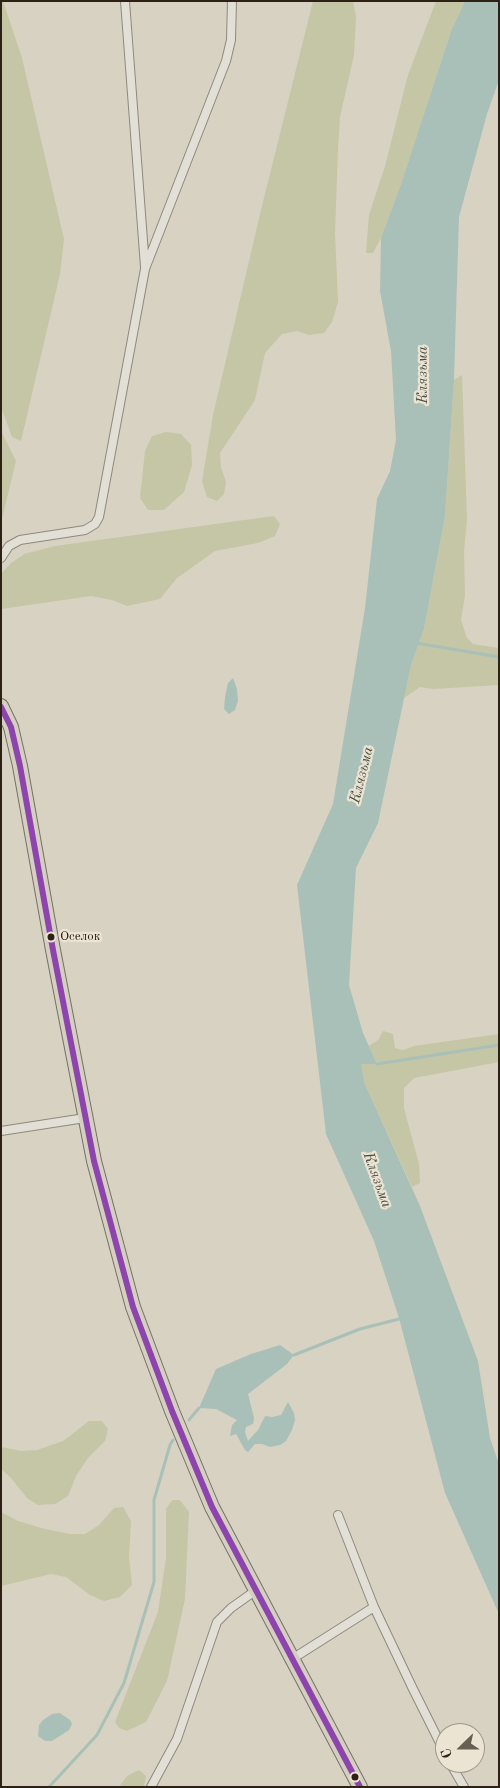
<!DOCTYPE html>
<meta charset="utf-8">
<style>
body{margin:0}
#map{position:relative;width:500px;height:1788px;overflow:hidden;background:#d8d2c2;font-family:"Old Standard TT",serif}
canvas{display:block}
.frame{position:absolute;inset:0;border:2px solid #2d2015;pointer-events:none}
.north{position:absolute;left:435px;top:1723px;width:50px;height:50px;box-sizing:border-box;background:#ece4d2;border:1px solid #a09686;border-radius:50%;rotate:248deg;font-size:14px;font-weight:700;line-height:20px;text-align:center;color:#2d2015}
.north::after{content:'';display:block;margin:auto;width:18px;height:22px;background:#695e52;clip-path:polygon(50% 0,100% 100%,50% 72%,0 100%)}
</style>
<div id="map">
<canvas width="500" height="1788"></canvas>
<div class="frame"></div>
<div class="north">С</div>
</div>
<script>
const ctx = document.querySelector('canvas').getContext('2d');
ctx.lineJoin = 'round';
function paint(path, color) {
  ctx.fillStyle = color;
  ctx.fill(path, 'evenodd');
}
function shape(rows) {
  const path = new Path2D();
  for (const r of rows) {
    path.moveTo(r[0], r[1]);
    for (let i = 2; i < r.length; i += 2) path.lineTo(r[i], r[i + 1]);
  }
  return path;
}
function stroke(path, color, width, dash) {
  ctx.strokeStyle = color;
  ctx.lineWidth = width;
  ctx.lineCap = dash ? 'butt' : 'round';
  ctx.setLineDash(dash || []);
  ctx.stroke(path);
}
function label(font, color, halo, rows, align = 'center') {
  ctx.font = font + ' "Old Standard TT",serif';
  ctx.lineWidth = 4.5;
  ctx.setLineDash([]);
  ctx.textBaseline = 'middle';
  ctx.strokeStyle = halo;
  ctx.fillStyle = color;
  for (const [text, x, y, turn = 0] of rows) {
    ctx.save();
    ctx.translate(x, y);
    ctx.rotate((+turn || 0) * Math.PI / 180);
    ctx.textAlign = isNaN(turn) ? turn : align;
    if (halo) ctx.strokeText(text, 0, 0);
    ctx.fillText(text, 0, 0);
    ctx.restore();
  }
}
paint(shape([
 [1,1,3,1,22,58,64,239,60,274,21,441,12,437,1,407],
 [313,1,353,1,356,17,354,55,340,117,338,149,335,233,338,302,332,322,324,333,309,335,297,331,282,334,265,353,255,400,220,453,221,467,226,482,224,494,217,501,207,497,202,481,213,415,260,214],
 [436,1,465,1,451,31,401,184,381,238,373,253,366,253,369,215,385,166,408,75],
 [462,375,467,519,464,552,465,595,461,620,467,638,473,644,499,648,499,685,433,689,420,687,404,698,411,665,424,629,445,516,454,380],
 [1,431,16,461,1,523],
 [166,432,181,434,191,445,192,465,184,492,164,510,148,510,140,498,145,451,152,436],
 [274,516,280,524,275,536,258,543,215,551,177,578,160,599,127,606,112,600,91,596,1,609,1,574,10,564,24,554,55,546],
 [383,1031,393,1034,395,1048,403,1050,414,1046,499,1034,499,1062,414,1078,404,1088,404,1108,419,1164,420,1183,412,1187,364,1082,360,1063,377,1064,369,1046,378,1040],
 [89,1421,102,1421,108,1429,105,1441,88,1458,76,1476,68,1496,55,1504,38,1505,27,1498,11,1478,1,1469,1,1447,21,1451,37,1450,63,1441],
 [172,1500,180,1500,189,1512,185,1599,167,1681,146,1722,127,1731,119,1728,115,1722,158,1612,166,1558,166,1509],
 [123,1507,131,1521,129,1557,132,1585,120,1597,104,1601,90,1595,66,1577,51,1574,1,1586,1,1514,3,1513,18,1521,45,1529,70,1534,85,1534,99,1525,114,1508],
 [139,1770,146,1776,144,1787,119,1787,127,1776]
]), '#c5c6a5');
paint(shape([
 [465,1,499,1,499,80,487,114,459,217,454,380,445,516,424,629,411,665,378,823,356,868,349,985,363,1033,377,1064,361,1064,364,1082,420,1206,478,1361,490,1438,499,1464,499,1614,445,1493,399,1318,374,1241,326,1134,297,885,333,804,365,608,377,499,390,471,396,440,391,351,380,291,381,238,401,184,451,31],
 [233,678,237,689,238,701,235,710,229,714,224,709,225,697,228,683],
 [280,1345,294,1355,287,1364,248,1394,254,1418,253,1424,246,1427,245,1432,248,1441,258,1430,265,1416,272,1417,281,1415,288,1402,294,1413,295,1420,292,1430,286,1441,280,1445,270,1447,262,1444,255,1444,248,1452,245,1450,236,1434,230,1436,232,1425,237,1420,216,1409,199,1408,216,1369,251,1354],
 [60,1713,70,1720,72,1724,69,1730,52,1741,45,1741,38,1736,39,1725,43,1720,52,1714]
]), '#a9c0b8');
stroke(shape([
 [416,643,499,657],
 [377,1064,499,1045],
 [294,1355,360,1329,403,1318],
 [189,1420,199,1408],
 [49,1787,97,1735,124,1683,154,1582,154,1500,170,1445,173,1440]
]), '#a9c0b8', 3);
const minor = shape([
 [125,1,145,267],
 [1,558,9,546,20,540,85,530,95,524,99,517,145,269,226,61,231,40,232,1],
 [1,1131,85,1118],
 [338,1515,374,1607],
 [292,1659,374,1607,413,1689,445,1753],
 [450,1763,464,1787],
 [151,1787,177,1739,217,1622,231,1608,255,1591]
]);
const trunk = shape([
 [1,706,11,727,20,766,53,950,94,1161,133,1307,172,1411,212,1507,360,1787]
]);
stroke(minor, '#8e897e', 10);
stroke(trunk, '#767167', 16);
stroke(minor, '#e2dfd6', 8);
stroke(trunk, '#d5cfc2', 14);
stroke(shape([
 [1,707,11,727,20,766,53,950,94,1161,133,1307,172,1411,212,1507,360,1787]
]), '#8e44ad', 6);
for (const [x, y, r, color] of [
 [51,937,4.5,"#2d2015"],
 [355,1777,4.5,"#2d2015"]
]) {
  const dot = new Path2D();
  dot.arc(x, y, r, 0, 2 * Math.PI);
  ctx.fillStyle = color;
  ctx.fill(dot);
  stroke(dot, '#ece4d2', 2);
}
label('13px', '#2d2015', '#ece4d2', [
 ["Оселок",60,937]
], 'left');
label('italic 15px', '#4c4e45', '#ece4d2', [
 ["Клязьма",423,375,-90],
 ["Клязьма",362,775,-76],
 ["Клязьма",377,1180,70]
]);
</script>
